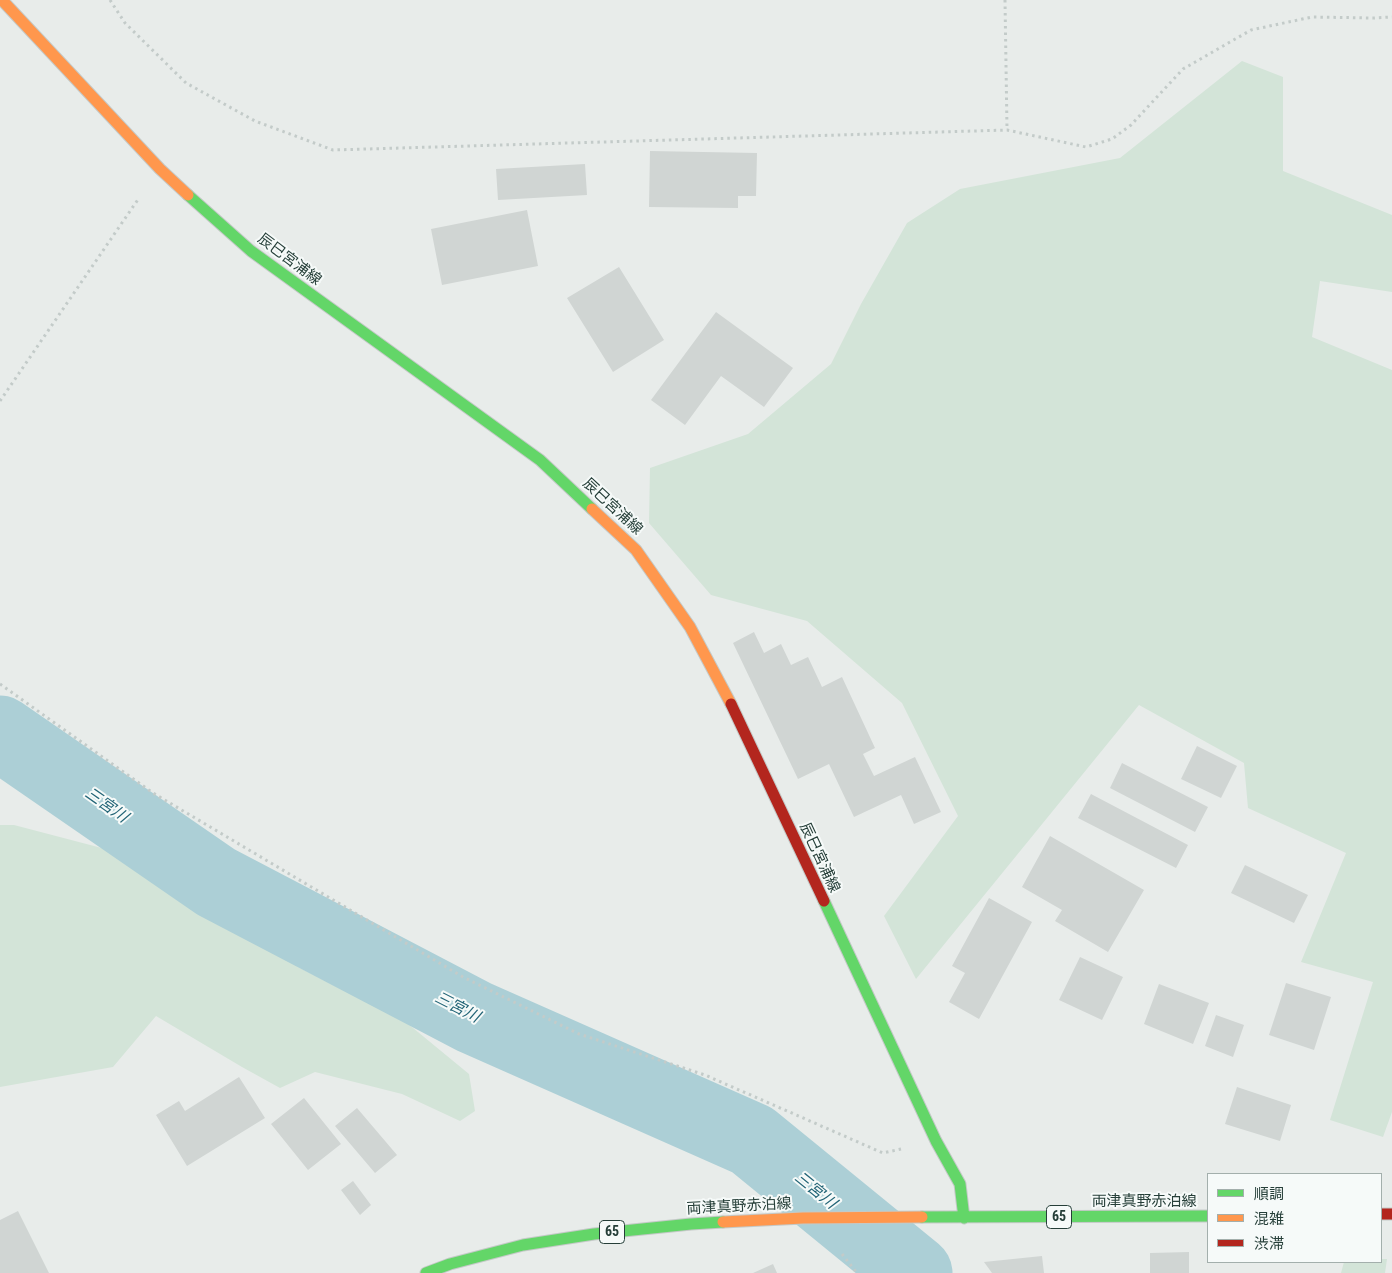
<!DOCTYPE html>
<meta charset="utf-8">
<style>
body{margin:0}
#map{position:relative;width:1392px;height:1273px;overflow:hidden;background:#e8ecea;font-family:"Roboto Condensed","Noto Sans JP",sans-serif}
canvas{display:block}
.legend{position:absolute;left:1207px;top:1173px;width:175px;height:90px;box-sizing:border-box;background:#f6faf9;border:1px solid #a3afac;margin:0;padding:6px 9px;list-style:none;font-size:15px;color:#263f39}
.legend li{display:flex;align-items:center;gap:10px;height:25px}
.legend b{width:25px;border:1px solid #a3afac}
</style>
<div id="map">
<canvas width="1392" height="1273"></canvas>
<ul class="legend">
<li><b style="height:6px;background:#63d668"></b>順調</li>
<li><b style="height:6px;background:#ff974d"></b>混雑</li>
<li><b style="height:6px;background:#b3261e"></b>渋滞</li>
</ul>
</div>
<script>
const ctx = document.querySelector('canvas').getContext('2d');
ctx.lineJoin = 'round';
function paint(path, color) {
  ctx.fillStyle = color;
  ctx.fill(path, 'evenodd');
}
function shape(rows) {
  const path = new Path2D();
  for (const r of rows) {
    path.moveTo(r[0], r[1]);
    for (let i = 2; i < r.length; i += 2) path.lineTo(r[i], r[i + 1]);
  }
  return path;
}
function stroke(path, color, width, dash) {
  ctx.strokeStyle = color;
  ctx.lineWidth = width;
  ctx.lineCap = dash ? 'butt' : 'round';
  ctx.setLineDash(dash || []);
  ctx.stroke(path);
}
function label(font, color, halo, rows, align = 'center') {
  ctx.font = font + ' "Roboto Condensed","Noto Sans JP",sans-serif';
  ctx.lineWidth = 4;
  ctx.setLineDash([]);
  ctx.textBaseline = 'middle';
  ctx.strokeStyle = halo;
  ctx.fillStyle = color;
  for (const [text, x, y, turn = 0] of rows) {
    ctx.save();
    ctx.translate(x, y);
    ctx.rotate((+turn || 0) * Math.PI / 180);
    ctx.textAlign = isNaN(turn) ? turn : align;
    if (halo) ctx.strokeText(text, 0, 0);
    ctx.fillText(text, 0, 0);
    ctx.restore();
  }
}
paint(shape([
 [1242,61,1283,77,1283,171,1392,215,1392,292,1320,281,1312,337,1392,370,1392,1112,1383,1137,1330,1120,1373,982,1301,962,1346,853,1248,808,1244,763,1139,705,916,979,884,916,958,816,902,703,807,621,711,595,649,523,650,468,748,434,831,364,861,304,907,223,960,189,1120,158],
 [0,825,14,825,136,857,300,968,407,1023,469,1074,475,1111,460,1121,402,1094,315,1072,280,1088,242,1067,156,1016,113,1067,0,1087],
 [1381,1259,1387,1259,1385,1273,1341,1273,1344,1262,1381,1262]
]), '#d3e4d8');
stroke(shape([
 [0,733,216,882,474,1017,752,1140,915,1273]
]), '#accfd6', 75);
paint(shape([
 [650,151,757,153,756,196,738,196,738,208,649,207],
 [585,164,587,195,498,200,496,169],
 [527,210,538,266,442,285,431,229],
 [619,267,664,340,613,372,567,298],
 [716,312,793,368,764,407,721,376,685,425,651,400],
 [754,632,764,653,781,644,791,665,808,657,822,687,842,677,875,748,863,754,874,776,915,757,941,812,914,824,901,795,854,817,829,764,798,779,733,643],
 [1197,746,1237,766,1221,798,1181,779],
 [1122,763,1208,807,1195,832,1110,788],
 [1091,794,1188,845,1176,868,1078,818],
 [1050,836,1144,890,1108,952,1055,921,1062,910,1022,887],
 [1245,865,1308,895,1294,923,1231,893],
 [989,898,1032,922,979,1019,949,1002,965,973,952,966],
 [1080,957,1123,977,1102,1020,1059,1000],
 [1286,983,1331,997,1314,1050,1269,1035],
 [1159,984,1209,1003,1193,1044,1144,1024],
 [1216,1015,1244,1025,1233,1057,1205,1046],
 [239,1077,265,1118,187,1166,156,1115,179,1101,185,1111],
 [1237,1087,1291,1105,1280,1141,1225,1124],
 [304,1098,341,1144,308,1170,271,1124],
 [357,1108,397,1155,375,1173,335,1126],
 [353,1181,371,1205,360,1215,341,1190],
 [18,1211,49,1273,0,1273,0,1220],
 [1189,1252,1189,1273,1150,1273,1150,1253],
 [1042,1256,1044,1273,992,1273,984,1262],
 [773,1264,777,1273,753,1273]
]), '#d0d5d3');
const fast = shape([
 [188,195,251,251,540,460,592,509],
 [824,901,936,1141,960,1184,964,1218],
 [922,1217,1208,1216],
 [426,1273,450,1264,523,1245,594,1234,691,1224,723,1222]
]);
const slow = shape([
 [2,0,160,169,188,195],
 [592,509,636,550,690,627,731,704],
 [723,1222,803,1218,922,1217]
]);
const jam = shape([
 [731,704,824,901],
 [1381,1214,1392,1214]
]);
stroke(fast, '#c4c9c7', 13);
stroke(slow, '#c4c9c7', 13);
stroke(jam, '#c4c9c7', 13);
stroke(shape([
 [110,0,125,23,186,83,255,121,333,150,1007,130,1086,147,1112,139,1131,125,1183,69,1251,30,1312,17,1373,18,1392,17],
 [1005,0,1007,129],
 [0,401,139,198],
 [0,684,153,793,463,977,579,1034,705,1075,883,1153,901,1149],
 [842,1254,857,1273]
]), '#c3cbc9', 3, [2.5, 4]);
stroke(fast, '#63d668', 11);
stroke(slow, '#ff974d', 11);
stroke(jam, '#b3261e', 11);
for (const [x, y, w] of [
 [1059,1217,25],
 [612,1232,25]
]) {
  const box = new Path2D();
  box.roundRect(x - w / 2, y - 11.5, w, 23, 4);
  ctx.fillStyle = '#f6faf9';
  ctx.fill(box);
  stroke(box, '#263f39', 1);
}
label('bold 14px', '#263f39', null, [
 ["65",1059,1217],
 ["65",612,1232]
]);
label('15px', '#263f39', '#f6faf9', [
 ["辰巳宮浦線",289,260,37],
 ["辰巳宮浦線",612,507,43],
 ["辰巳宮浦線",819,858,65],
 ["両津真野赤泊線",1144,1202],
 ["両津真野赤泊線",739,1207,-3]
]);
label('italic 16px', '#236577', '#f6faf9', [
 ["三宮川",106,806,35],
 ["三宮川",457,1008,27],
 ["三宮川",815,1191,39]
]);
</script>
